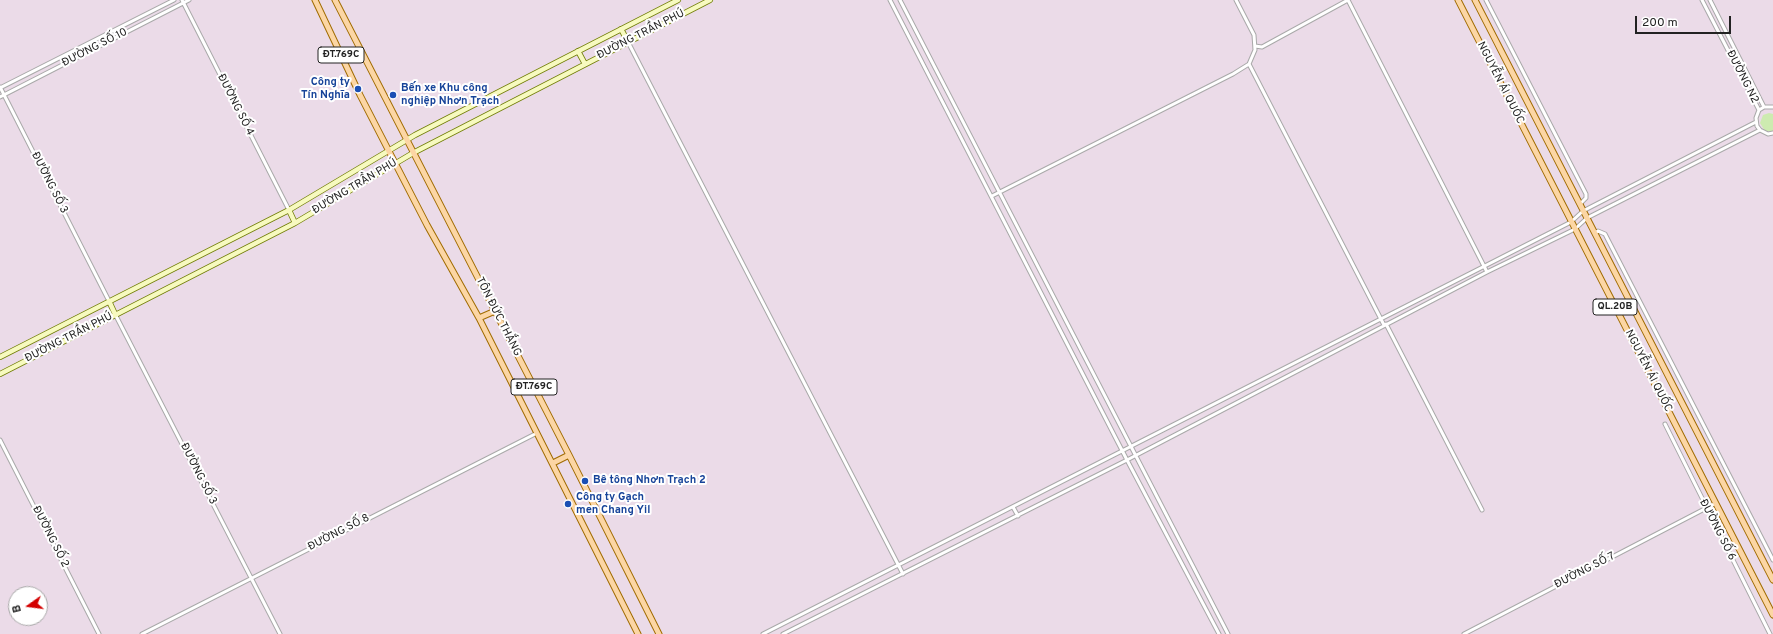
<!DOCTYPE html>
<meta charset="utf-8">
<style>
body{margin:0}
#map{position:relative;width:1773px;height:634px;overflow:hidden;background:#f2efe9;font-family:Overpass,sans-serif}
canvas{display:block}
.north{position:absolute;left:8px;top:586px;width:40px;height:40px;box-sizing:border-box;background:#fff;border:1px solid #a7a7a7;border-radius:50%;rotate:256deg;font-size:11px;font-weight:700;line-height:16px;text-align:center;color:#222}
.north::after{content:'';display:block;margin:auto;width:14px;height:18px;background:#d40000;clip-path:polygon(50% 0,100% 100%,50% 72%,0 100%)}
.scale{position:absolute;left:1635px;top:16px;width:96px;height:18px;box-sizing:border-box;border:2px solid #222;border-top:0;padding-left:5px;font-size:12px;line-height:14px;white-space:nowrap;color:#222;-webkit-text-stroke:3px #fff;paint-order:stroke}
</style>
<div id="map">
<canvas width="1773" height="634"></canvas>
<div class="north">B</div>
<div class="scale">200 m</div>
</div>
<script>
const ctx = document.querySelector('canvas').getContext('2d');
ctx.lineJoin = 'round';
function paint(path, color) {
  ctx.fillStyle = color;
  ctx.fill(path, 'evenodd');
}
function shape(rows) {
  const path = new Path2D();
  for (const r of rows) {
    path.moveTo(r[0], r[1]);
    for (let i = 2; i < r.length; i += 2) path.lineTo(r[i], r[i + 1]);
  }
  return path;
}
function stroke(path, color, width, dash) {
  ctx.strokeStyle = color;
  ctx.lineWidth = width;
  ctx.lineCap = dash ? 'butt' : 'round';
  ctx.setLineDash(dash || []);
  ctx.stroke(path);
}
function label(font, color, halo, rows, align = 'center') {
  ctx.font = font + ' Overpass,sans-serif';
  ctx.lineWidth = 4;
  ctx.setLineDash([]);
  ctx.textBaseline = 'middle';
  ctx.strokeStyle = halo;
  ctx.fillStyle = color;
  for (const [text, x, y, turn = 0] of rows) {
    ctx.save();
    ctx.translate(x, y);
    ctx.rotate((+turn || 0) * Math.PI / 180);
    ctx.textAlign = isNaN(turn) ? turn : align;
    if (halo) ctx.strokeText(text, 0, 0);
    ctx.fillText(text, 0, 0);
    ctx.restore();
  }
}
paint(shape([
 [0,0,1773,0,1773,634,0,634],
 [16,594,40,594,40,618,16,618]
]), '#ebdbe8');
paint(shape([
 [1769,113,1773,114,1773,131,1765,131,1760,123,1763,115]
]), '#cdebb0');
const minor = shape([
 [182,0,289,210],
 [890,0,1127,460,1219,634],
 [900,0,1228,634],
 [1348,0,1487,272],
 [1486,0,1586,194,1586,198,1580,204],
 [1702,0,1759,110],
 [1710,0,1764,107],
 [628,42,903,574],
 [1255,46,1262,47,1348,0],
 [1249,64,1384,325],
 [0,87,109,301],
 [0,88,174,0],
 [0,97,189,0],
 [1773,107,1764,107,1759,110,1756,118,1757,126,1760,130,1768,134,1773,133],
 [992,196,1233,74,1249,64,1255,50,1254,35,1236,0],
 [1595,233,1598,231,1605,234,1773,560],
 [1595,309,1612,301],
 [115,314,280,634],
 [1386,324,1482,510],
 [1665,424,1770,634],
 [0,440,99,634],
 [1013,507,1018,516],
 [142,634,537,433],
 [763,634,1571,222,1583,211,1756,122],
 [783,634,1127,460,1487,272,1575,229,1587,218,1760,130],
 [1464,634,1716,503]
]);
const secondary = shape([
 [621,29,628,42],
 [578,51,585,64],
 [289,210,295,223],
 [109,301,115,314],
 [0,357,289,210,415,135,678,0],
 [0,374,295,223,413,153,710,0]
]);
const primary = shape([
 [315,0,360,95,427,225,479,318,638,634],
 [335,0,569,455,659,634],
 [1458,0,1773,615],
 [1475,0,1773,580],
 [479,318,495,311],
 [553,463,569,455]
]);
stroke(minor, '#a9a9a9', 5);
stroke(secondary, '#707d05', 6);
stroke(primary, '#a06b00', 7);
stroke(minor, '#fff', 3);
stroke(secondary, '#f7fabf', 4.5);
stroke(primary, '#fcd6a4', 5);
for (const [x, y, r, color] of [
 [358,89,4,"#1a4fb4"],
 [393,95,4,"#1a4fb4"],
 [585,481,4,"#1a4fb4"],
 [568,504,4,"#1a4fb4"]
]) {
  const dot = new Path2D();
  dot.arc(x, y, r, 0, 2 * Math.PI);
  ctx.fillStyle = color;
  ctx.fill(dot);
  stroke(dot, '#fff', 1.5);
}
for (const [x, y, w] of [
 [341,55,46],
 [1615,307,44],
 [534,387,46]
]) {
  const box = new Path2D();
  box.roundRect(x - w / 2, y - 8, w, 16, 3);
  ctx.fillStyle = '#fff';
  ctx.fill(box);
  stroke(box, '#222', 1);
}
label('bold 10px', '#222', null, [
 ["ĐT.769C",341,55],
 ["QL.20B",1615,307],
 ["ĐT.769C",534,387]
]);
label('11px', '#222', '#fff', [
 ["ĐƯỜNG TRẦN PHÚ",641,35,-27],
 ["ĐƯỜNG SỐ 10",95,48,-27],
 ["ĐƯỜNG N2",1742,77,63],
 ["NGUYỄN ÁI QUỐC",1500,83,63],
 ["ĐƯỜNG SỐ 4",235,105,63],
 ["ĐƯỜNG SỐ 3",49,183,63],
 ["ĐƯỜNG TRẦN PHÚ",355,187,-31],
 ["TÔN ĐỨC THẮNG",498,317,63],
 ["ĐƯỜNG TRẦN PHÚ",69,338,-27],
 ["NGUYỄN ÁI QUỐC",1648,371,63],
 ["ĐƯỜNG SỐ 3",198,474,63],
 ["ĐƯỜNG SỐ 6",1717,530,63],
 ["ĐƯỜNG SỐ 8",339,533,-27],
 ["ĐƯỜNG SỐ 2",50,537,63],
 ["ĐƯỜNG SỐ 7",1585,571,-27]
]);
label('bold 11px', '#164399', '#fff', [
 ["Công ty",350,83,"right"],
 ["Tín Nghĩa",350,96,"right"],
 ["Bến xe Khu công",401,89],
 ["nghiệp Nhơn Trạch",401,102],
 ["Bê tông Nhơn Trạch 2",593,481],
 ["Công ty Gạch",576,498],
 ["men Chang Yil",576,511]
], 'left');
</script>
